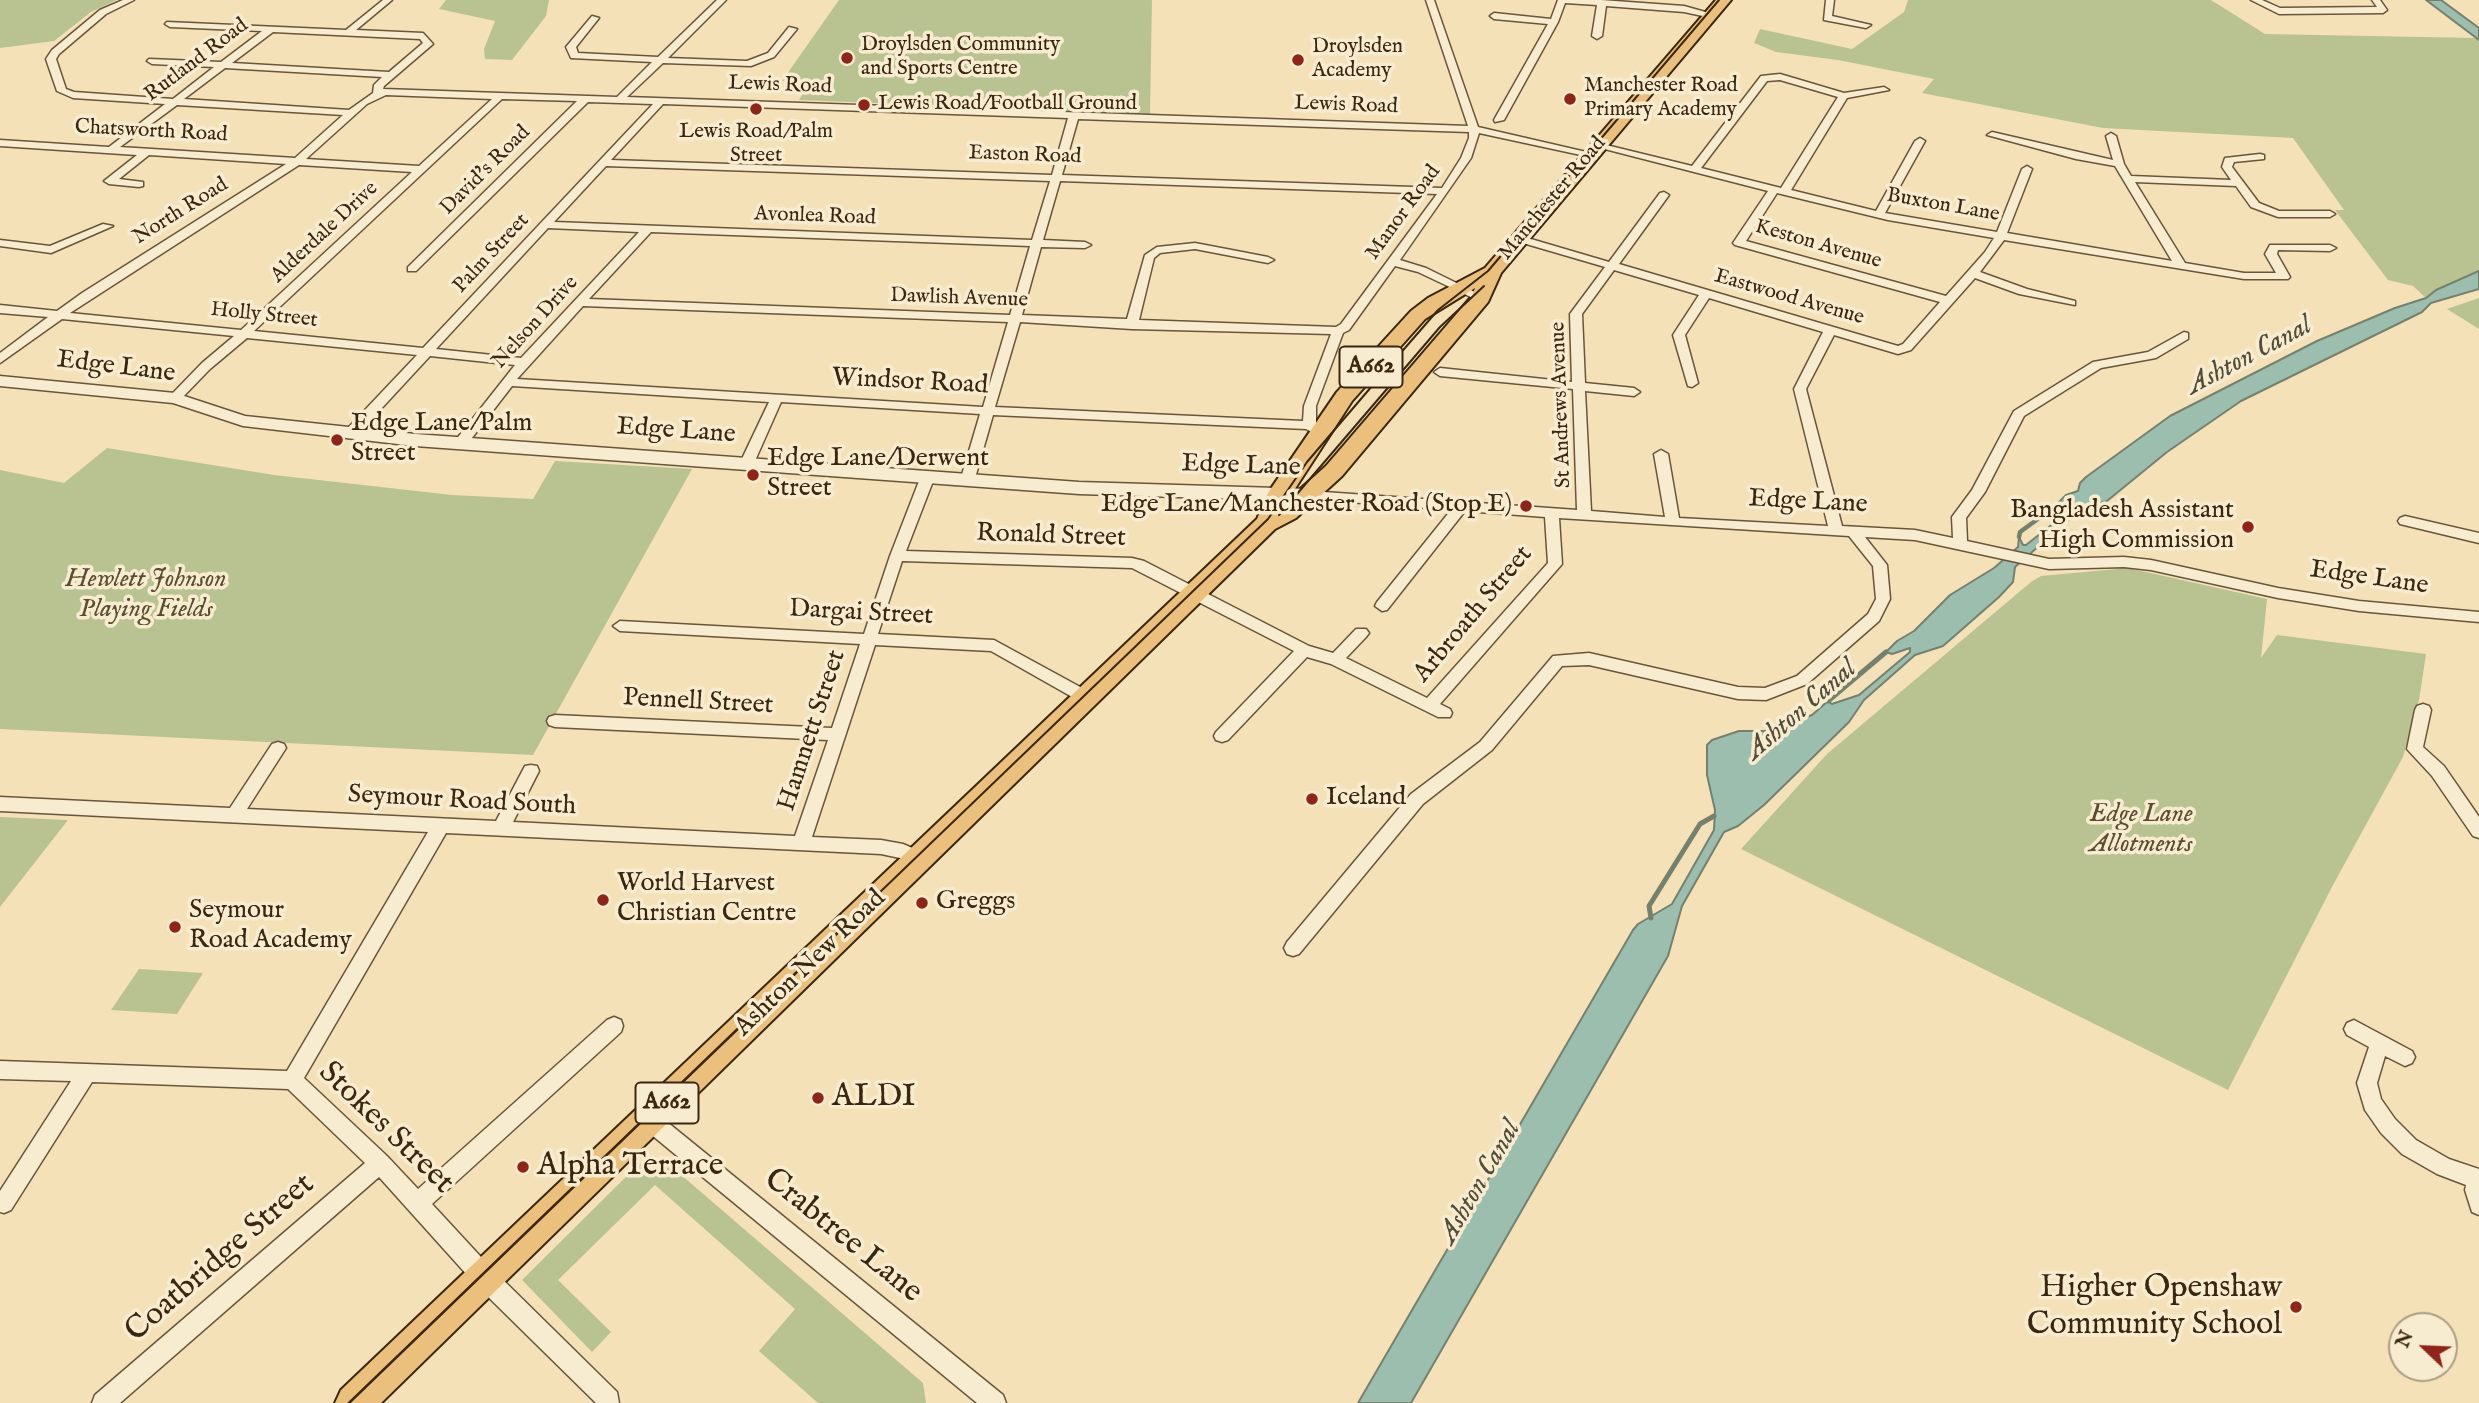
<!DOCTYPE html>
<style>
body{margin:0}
#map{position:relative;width:2479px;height:1403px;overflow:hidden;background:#f4e1b7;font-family:"IM FELL English",serif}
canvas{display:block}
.north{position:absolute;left:2388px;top:1312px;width:70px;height:70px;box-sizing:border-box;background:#f8ecd0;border:2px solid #ac9d83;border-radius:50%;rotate:293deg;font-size:19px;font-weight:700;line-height:28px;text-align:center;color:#3b2610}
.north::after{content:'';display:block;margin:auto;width:24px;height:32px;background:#8f2418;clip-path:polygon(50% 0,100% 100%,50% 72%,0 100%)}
</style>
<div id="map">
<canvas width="2479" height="1403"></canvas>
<div class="north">N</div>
</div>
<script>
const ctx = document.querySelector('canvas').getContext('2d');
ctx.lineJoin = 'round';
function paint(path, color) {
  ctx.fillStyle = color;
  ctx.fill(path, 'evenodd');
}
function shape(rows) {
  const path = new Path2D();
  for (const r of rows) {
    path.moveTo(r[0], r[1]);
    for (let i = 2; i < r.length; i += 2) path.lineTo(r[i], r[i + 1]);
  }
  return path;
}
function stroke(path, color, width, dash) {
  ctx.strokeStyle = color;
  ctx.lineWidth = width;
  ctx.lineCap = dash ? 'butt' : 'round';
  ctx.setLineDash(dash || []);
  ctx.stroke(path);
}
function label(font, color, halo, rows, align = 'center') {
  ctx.font = font + ' "IM FELL English",serif';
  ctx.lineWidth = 7;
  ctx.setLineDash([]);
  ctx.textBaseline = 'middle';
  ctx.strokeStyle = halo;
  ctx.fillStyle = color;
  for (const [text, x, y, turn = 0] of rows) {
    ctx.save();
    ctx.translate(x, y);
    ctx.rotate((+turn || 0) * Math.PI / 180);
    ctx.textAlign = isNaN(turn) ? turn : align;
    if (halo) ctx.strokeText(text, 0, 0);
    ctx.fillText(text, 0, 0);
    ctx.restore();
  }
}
paint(shape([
 [0,0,117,0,91,12,54,41,0,48],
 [446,0,549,0,546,16,512,60,485,59,484,49,495,21,439,9],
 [839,0,1152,0,1150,114,799,100,810,82,782,81],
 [1908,0,2211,0,2265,34,2476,38,2479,40,2479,271,2436,290,2426,298,2413,286,2388,280,2335,210,2344,210,2293,138,2103,128,1922,93,1934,79,1838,60,1776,52,1754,43,1760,29,1852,49,1904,12],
 [2479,298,2479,329,2447,309],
 [107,448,274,475,452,495,533,499,555,461,692,469,533,755,0,729,0,470,64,483],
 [2128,568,2267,599,2261,658,2277,635,2426,654,2419,700,2403,757,2333,885,2228,1090,1741,849,1827,754,2031,582,2041,576],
 [0,817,68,820,0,907],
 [139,969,203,973,177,1014,111,1010],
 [665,1161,923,1383,926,1403,818,1403,759,1351,795,1309,655,1185,558,1280,611,1332,592,1352,522,1280,639,1164]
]), '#b8c391');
const water = shape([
 [2426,0,2441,0,2479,28,2479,40,2426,0],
 [2479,271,2479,289,2431,303,2422,312,2241,401,2167,452,2107,501,2080,510,2015,567,2013,582,1999,597,1943,646,1915,655,1864,700,1849,722,1764,805,1738,826,1724,832,1682,906,1668,956,1411,1403,1358,1403,1633,930,1638,924,1672,904,1714,830,1715,810,1707,775,1707,745,1712,740,1739,731,1767,731,1812,715,1828,701,1832,704,1859,695,1910,652,1910,648,1892,654,1886,652,1897,641,1914,631,1950,595,1994,568,2018,547,2019,537,2023,545,2026,545,2073,508,2064,504,2053,508,2066,495,2078,491,2080,483,2086,477,2170,416,2317,341,2395,308,2426,298,2436,290,2479,271]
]);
paint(water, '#9cbeae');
stroke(water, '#75816f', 2);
stroke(shape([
 [2019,537,2020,532,2053,508]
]), '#75816f', 4.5);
stroke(shape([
 [1828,701,1886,652],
 [1651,918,1649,906,1700,824,1714,816]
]), '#75816f', 5);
const minor = shape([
 [123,0,134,0,106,14,59,54,56,59,66,89,74,92,173,99,214,67,152,64,147,61,149,59,221,62,262,31,170,27,165,24,167,22,346,30,383,0,392,0,356,30,423,33,433,44,384,86,383,89,617,97,652,62,571,58,566,47,592,16,599,18,576,47,578,53,658,57,717,0,726,0,668,58,747,61,768,53,789,27,797,29,774,57,751,66,663,63,627,97,1468,126,1426,0,1434,0,1478,127,1595,154,1590,157,1479,133,1471,158,1400,260,1426,268,1487,298,1485,300,1477,300,1418,272,1395,266,1349,330,1343,333,1316,406,1316,424,1324,431,1317,435,1306,429,993,415,975,478,968,482,961,478,980,414,781,402,754,463,747,467,740,463,769,402,512,386,465,447,460,448,453,444,455,441,515,365,430,356,356,436,351,437,344,433,346,430,417,355,247,338,210,369,179,401,175,402,171,401,171,395,202,363,234,336,62,319,0,363,0,353,48,317,0,313,0,305,57,311,82,293,286,164,149,155,119,179,143,182,143,186,139,187,109,184,104,181,137,155,0,146,0,140,109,147,165,104,73,98,57,91,46,59,52,50,100,10,123,0],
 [273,32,420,39,423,43,389,72,232,63,273,32],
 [225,68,382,77,374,85,373,93,349,110,184,99,225,68],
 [386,95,492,99,419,166,306,159,367,104,386,95],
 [502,99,577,101,408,267,408,271,416,271,588,102,653,104,423,348,254,331,502,99],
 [663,104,1068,118,1052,175,611,160,663,104],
 [177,105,343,115,295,158,120,147,177,105],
 [1078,119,1469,132,1469,138,1461,158,1442,188,1062,175,1078,119],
 [299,165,412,172,241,330,70,313,299,165],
 [606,166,1050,181,1032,240,554,222,606,166],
 [1060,181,1437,194,1341,324,1336,327,1139,320,1154,258,1160,253,1195,249,1268,263,1274,260,1268,257,1195,243,1157,247,1145,255,1127,319,1022,315,1041,247,1085,248,1091,245,1085,242,1043,240,1060,181],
 [548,228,639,232,521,358,436,349,548,228],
 [651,232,1030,246,1010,315,589,299,651,232],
 [583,306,1008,322,983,407,517,379,583,306],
 [1020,322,1132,329,1331,334,1304,406,1303,421,995,407,1020,322],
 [1558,0,1601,0,1684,6,1716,15,1712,18,1684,12,1606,6,1602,36,1597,39,1592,36,1597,5,1565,3,1558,22,1504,120,1495,122,1494,120,1548,24,1494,19,1490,16,1494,13,1551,19,1558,0],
 [1826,0,1834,0,1832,16,1871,25,1866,28,1824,20,1826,0],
 [2251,0,2262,0,2280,8,2377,7,2372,0,2380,0,2387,10,2383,13,2279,14,2251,0],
 [1780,74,1844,93,1884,87,1889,90,1847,98,1791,190,1876,211,1915,141,1920,138,1925,141,1885,213,1997,232,2022,169,2027,166,2032,169,2007,233,2172,261,2115,166,2076,159,1987,135,1992,132,2113,160,2106,136,2111,133,2116,136,2124,164,2131,176,2231,180,2222,167,2225,158,2260,154,2264,155,2264,159,2234,162,2232,167,2259,203,2279,211,2330,211,2335,214,2330,217,2278,217,2251,207,2236,186,2135,182,2185,263,2244,273,2276,273,2265,254,2270,245,2330,245,2336,248,2330,251,2278,250,2277,254,2290,277,2288,279,2244,279,2004,240,1980,272,2027,289,2075,301,2075,305,2019,294,1975,278,1911,350,1898,354,1834,335,1806,389,1842,526,1915,530,1953,538,1952,517,1972,490,2014,411,2093,362,2148,352,2184,332,2188,333,2188,339,2156,358,2101,368,2024,416,1985,492,1966,518,1967,541,2049,559,2124,557,2151,560,2278,588,2359,601,2479,612,2479,622,2359,611,2278,598,2151,570,2124,567,2049,569,1915,540,1865,537,1887,565,1890,599,1879,621,1807,684,1766,700,1738,699,1589,665,1562,666,1492,750,1423,804,1299,954,1293,956,1287,954,1284,948,1287,942,1411,794,1480,742,1553,656,1589,653,1738,687,1765,688,1797,676,1868,614,1876,599,1873,566,1849,536,1559,518,1562,564,1440,704,1450,709,1452,713,1450,717,1438,717,1331,664,1307,657,1228,740,1222,742,1216,740,1214,736,1216,732,1294,651,1132,568,902,561,878,634,994,640,1093,694,1095,698,1093,702,1081,702,991,651,875,645,812,837,881,840,903,844,926,854,929,859,926,864,920,866,900,858,881,854,446,833,304,1078,387,1156,418,1189,607,1020,614,1017,621,1020,623,1026,621,1032,432,1204,493,1270,617,1392,619,1403,596,1403,477,1286,379,1177,120,1403,92,1403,95,1395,365,1163,288,1089,92,1082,11,1210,4,1213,0,1212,0,1191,71,1081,0,1079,0,1061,287,1071,428,832,0,811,0,797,230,808,272,744,278,742,284,744,286,748,247,809,496,821,525,766,531,765,537,766,539,771,513,822,795,836,828,740,555,727,549,725,547,721,549,717,555,715,832,728,860,644,620,631,613,626,620,621,864,634,890,556,921,476,928,472,935,476,906,551,1132,558,1144,561,1309,646,1333,653,1356,629,1366,629,1369,633,1366,637,1346,658,1427,698,1548,563,1545,517,1465,511,1387,610,1382,611,1375,606,1377,602,1451,510,1310,499,1303,495,1310,491,1577,510,1573,389,1440,376,1434,372,1440,368,1572,382,1570,314,1605,267,1516,241,1516,237,1524,237,1609,262,1660,193,1664,192,1669,195,1619,264,1898,346,1903,344,1940,302,1735,245,1733,243,1768,191,1593,146,1598,143,1692,166,1761,76,1780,74],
 [1780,80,1838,97,1781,188,1701,168,1767,81,1780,80],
 [1777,193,1888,220,1994,238,1985,252,1946,296,1746,241,1777,193],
 [1614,270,1699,295,1673,335,1688,386,1692,387,1698,383,1685,335,1709,298,1823,332,1794,389,1828,526,1679,518,1668,454,1661,450,1654,454,1665,517,1591,511,1585,391,1634,396,1640,392,1634,388,1585,383,1582,314,1614,270],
 [103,224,113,226,51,253,0,246,0,240,50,246,103,224],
 [2405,516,2479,533,2479,543,2400,524,2398,521,2400,518,2405,516],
 [2423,704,2429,706,2431,710,2423,747,2444,766,2479,817,2479,838,2473,836,2432,776,2407,749,2415,710,2417,706,2423,704],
 [2354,1020,2412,1051,2415,1057,2412,1063,2405,1066,2385,1056,2377,1083,2381,1099,2395,1119,2416,1140,2449,1159,2479,1169,2479,1215,2472,1212,2465,1190,2466,1185,2437,1174,2402,1154,2381,1133,2365,1110,2357,1083,2369,1047,2347,1035,2344,1029,2347,1023,2354,1020],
 [649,1110,656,1113,1003,1395,1006,1403,977,1403,642,1127,639,1120,642,1113,649,1110]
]);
const tertiary = shape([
 [0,376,175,393,245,416,415,434,1079,482,1310,489,1319,495,1310,501,1079,494,415,446,243,426,173,403,0,386,0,376]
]);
const primary = shape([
 [1716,0,1731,0,1501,273,1488,302,1342,476,1296,518,1275,529,381,1403,335,1403,341,1390,1257,519,1268,493,1337,392,1411,311,1428,298,1485,268,1716,0],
 [1475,288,1472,296,1326,466,1287,501,1352,401,1425,319,1475,288]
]);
stroke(minor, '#69553a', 3);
stroke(tertiary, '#69553a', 3);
stroke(primary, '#3b2610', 4);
paint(minor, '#f8ecd0');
paint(tertiary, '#f8ecd0');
paint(primary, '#eac07c');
stroke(shape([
 [1279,515,1440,327,1484,286],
 [851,920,1268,519,1307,462,1378,379,1438,310,1488,271,1719,0]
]), '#3b2610', 2);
stroke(shape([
 [349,1403,853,918]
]), '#3b2610', 2.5);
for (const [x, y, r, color] of [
 [847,58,7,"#8f2418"],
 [1298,60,7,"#8f2418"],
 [1570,99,7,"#8f2418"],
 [864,105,7,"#8f2418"],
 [756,109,7,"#8f2418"],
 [337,440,7,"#8f2418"],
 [753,475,7,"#8f2418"],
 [1526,506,7,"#8f2418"],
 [2248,527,7,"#8f2418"],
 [1312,799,7,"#8f2418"],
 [603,900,7,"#8f2418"],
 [922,903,7,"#8f2418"],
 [175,927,7,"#8f2418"],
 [818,1098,7,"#8f2418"],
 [523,1167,7,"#8f2418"],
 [2296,1307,7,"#8f2418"]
]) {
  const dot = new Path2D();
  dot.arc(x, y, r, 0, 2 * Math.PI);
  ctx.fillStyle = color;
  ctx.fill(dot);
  stroke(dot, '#f8ecd0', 2.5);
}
label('21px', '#3b2610', '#f8ecd0', [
 ["Droylsden Community",861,46],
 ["and Sports Centre",861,70],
 ["Droylsden",1312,48],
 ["Academy",1312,72],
 ["Manchester Road",1584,87],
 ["Primary Academy",1584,111],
 ["Lewis Road/Football Ground",878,105],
 ["Lewis Road/Palm",756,133,"center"],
 ["Street",756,157,"center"]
], 'left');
label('21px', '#3b2610', '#f8ecd0', [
 ["Rutland Road",197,61,-37],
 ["Lewis Road",780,86,2],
 ["Lewis Road",1346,106,2],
 ["Chatsworth Road",151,132,3],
 ["Easton Road",1025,156,2],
 ["David's Road",486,171,-45],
 ["Manchester Road",1553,199,-50],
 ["Buxton Lane",1943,206,10],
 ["North Road",181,212,-32],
 ["Manor Road",1404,213,-54],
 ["Avonlea Road",815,217,2],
 ["Alderdale Drive",325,233,-43],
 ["Keston Avenue",1818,245,16],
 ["Palm Street",492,254,-47],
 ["Eastwood Avenue",1789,298,16],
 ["Dawlish Avenue",959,299,2],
 ["Holly Street",264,316,6],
 ["Nelson Drive",536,323,-48],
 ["St Andrews Avenue",1562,405,-92]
]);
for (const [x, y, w] of [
 [1371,367,63],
 [667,1103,63]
]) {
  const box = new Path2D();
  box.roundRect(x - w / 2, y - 20.5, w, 41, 5);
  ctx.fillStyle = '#f8ecd0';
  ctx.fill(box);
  stroke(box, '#3b2610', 2);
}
label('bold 24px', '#3b2610', null, [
 ["A662",1371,367],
 ["A662",667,1103]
]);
label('26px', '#3b2610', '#f8ecd0', [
 ["Edge Lane",116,368,7],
 ["Windsor Road",910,383,3],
 ["Edge Lane",676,432,4],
 ["Edge Lane",1241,467,2],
 ["Edge Lane",1808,503,3],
 ["Ronald Street",1051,537,2],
 ["Edge Lane",2369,579,8],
 ["Dargai Street",861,614,3],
 ["Arbroath Street",1474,615,-50],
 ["Pennell Street",698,703,3],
 ["Hamnett Street",813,731,-72],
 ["Seymour Road South",462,802,3],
 ["Ashton New Road",811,964,-44]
]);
label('26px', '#3b2610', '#f8ecd0', [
 ["Edge Lane/Palm",351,425],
 ["Street",351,455],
 ["Edge Lane/Derwent",767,460],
 ["Street",767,490],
 ["Edge Lane/Manchester Road (Stop E)",1512,506,"right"],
 ["Bangladesh Assistant",2234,512,"right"],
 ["High Commission",2234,542,"right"],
 ["Iceland",1326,799],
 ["World Harvest",617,885],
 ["Christian Centre",617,915],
 ["Greggs",936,903],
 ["Seymour",189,912],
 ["Road Academy",189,942]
], 'left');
label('italic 26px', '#5a4d30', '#f8ecd0', [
 ["Hewlett Johnson",146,581],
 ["Playing Fields",146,611],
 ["Edge Lane",2141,816],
 ["Allotments",2141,846]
]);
label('italic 28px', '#534c38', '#f8ecd0', [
 ["Ashton Canal",2250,357,-28],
 ["Ashton Canal",1802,711,-41],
 ["Ashton Canal",1481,1183,-60]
]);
label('32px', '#3b2610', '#f8ecd0', [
 ["ALDI",832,1098],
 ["Alpha Terrace",537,1167],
 ["Higher Openshaw",2282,1289,"right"],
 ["Community School",2282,1326,"right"]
], 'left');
label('32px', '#3b2610', '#f8ecd0', [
 ["Stokes Street",385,1129,44],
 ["Crabtree Lane",842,1237,39],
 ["Coatbridge Street",221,1259,-41]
]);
</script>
